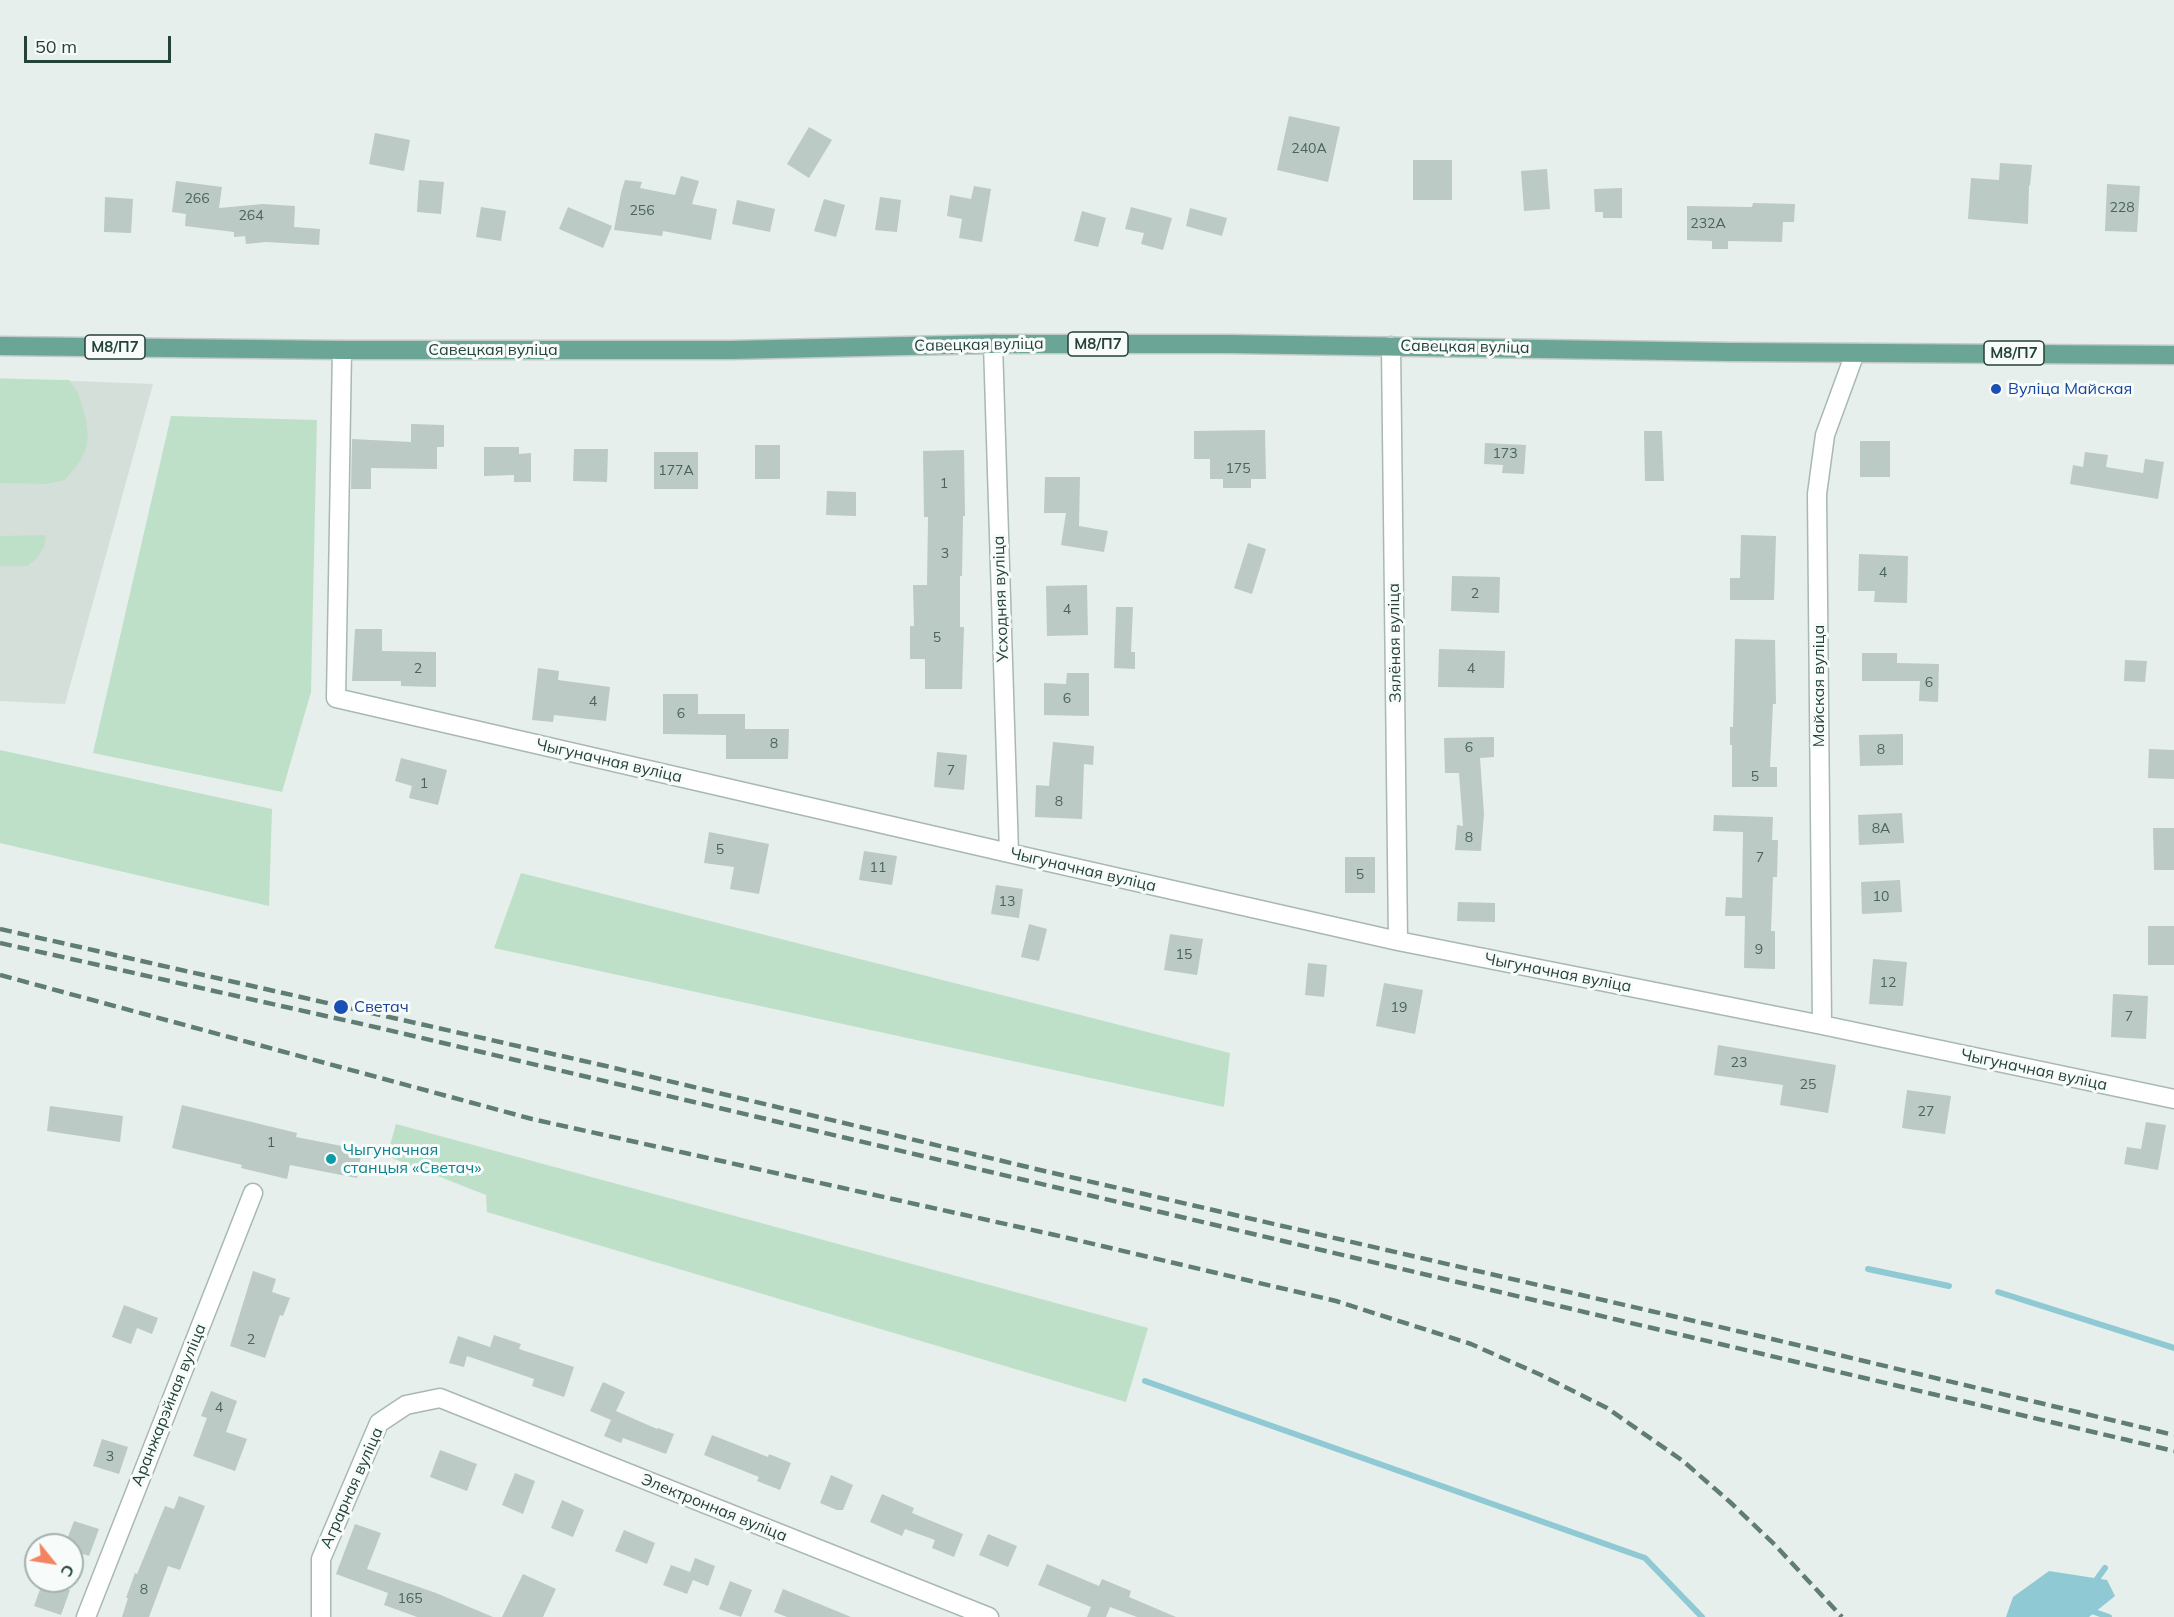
<!DOCTYPE html>
<meta charset="utf-8">
<style>
body{margin:0}
#map{position:relative;width:2174px;height:1617px;overflow:hidden;background:#e6efeb;font-family:Mulish,sans-serif}
canvas{display:block}
.north{position:absolute;left:24px;top:1533px;width:60px;height:60px;box-sizing:border-box;background:#f7fbf9;border:2px solid #a3b1ad;border-radius:50%;rotate:120deg;font-size:16px;font-weight:700;line-height:24px;text-align:center;color:#24423a}
.north::after{content:'';display:block;margin:auto;width:21px;height:27px;background:#f4845f;clip-path:polygon(50% 0,100% 100%,50% 72%,0 100%)}
.scale{position:absolute;left:24px;top:36px;width:147px;height:27px;box-sizing:border-box;border:3px solid #24423a;border-top:0;padding-left:8px;font-size:18px;line-height:21px;white-space:nowrap;color:#24423a;-webkit-text-stroke:4px #f7fbf9;paint-order:stroke}
</style>
<div id="map">
<canvas width="2174" height="1617"></canvas>
<div class="north">С</div>
<div class="scale">50 m</div>
</div>
<script>
const ctx = document.querySelector('canvas').getContext('2d');
ctx.lineJoin = 'round';
function paint(path, color) {
  ctx.fillStyle = color;
  ctx.fill(path, 'evenodd');
}
function shape(rows) {
  const path = new Path2D();
  for (const r of rows) {
    path.moveTo(r[0], r[1]);
    for (let i = 2; i < r.length; i += 2) path.lineTo(r[i], r[i + 1]);
  }
  return path;
}
function stroke(path, color, width, dash) {
  ctx.strokeStyle = color;
  ctx.lineWidth = width;
  ctx.lineCap = dash ? 'butt' : 'round';
  ctx.setLineDash(dash || []);
  ctx.stroke(path);
}
function label(font, color, halo, rows, align = 'center') {
  ctx.font = font + ' Mulish,sans-serif';
  ctx.lineWidth = 6;
  ctx.setLineDash([]);
  ctx.textBaseline = 'middle';
  ctx.strokeStyle = halo;
  ctx.fillStyle = color;
  for (const [text, x, y, turn = 0] of rows) {
    ctx.save();
    ctx.translate(x, y);
    ctx.rotate((+turn || 0) * Math.PI / 180);
    ctx.textAlign = isNaN(turn) ? turn : align;
    if (halo) ctx.strokeText(text, 0, 0);
    ctx.fillText(text, 0, 0);
    ctx.restore();
  }
}
paint(shape([
 [0,378,153,384,65,704,0,701]
]), '#d4dfda');
paint(shape([
 [0,379,69,380,78,392,86,419,88,435,86,449,79,463,65,480,46,484,0,483],
 [171,416,317,420,311,692,282,792,93,753],
 [46,535,44,547,36,559,27,566,0,566,0,536],
 [0,750,272,809,269,906,0,843],
 [521,873,1230,1053,1224,1107,494,948],
 [396,1124,1148,1328,1126,1402,487,1212,486,1195,387,1156]
]), '#bfe0c8');
paint(shape([
 [2049,1571,2107,1580,2115,1596,2089,1617,2006,1617,2013,1597]
]), '#8ec9d4');
stroke(shape([
 [1868,1269,1949,1286],
 [1998,1292,2174,1348],
 [1145,1381,1645,1558,1702,1617],
 [2094,1583,2105,1568],
 [2089,1610,2109,1617]
]), '#8ec9d4', 6);
paint(shape([
 [1289,116,1340,127,1328,182,1277,170],
 [809,127,832,140,809,178,787,164],
 [375,133,410,140,404,171,369,164],
 [1413,160,1452,160,1452,200,1413,200],
 [2000,163,2032,165,2030,186,2029,185,2028,224,1968,219,1971,178,1999,180],
 [1547,169,1550,209,1524,211,1521,171],
 [681,176,699,181,692,204,717,209,711,240,663,231,662,236,614,230,621,193,625,180,642,182,640,188,675,195],
 [419,180,444,182,441,214,417,212],
 [176,181,222,187,219,208,263,204,295,206,294,227,320,229,319,245,266,242,246,244,245,236,234,237,234,232,185,226,186,214,172,212],
 [2107,184,2140,186,2137,232,2105,231],
 [974,186,991,189,982,242,959,238,962,219,947,216,950,195,971,199],
 [1622,188,1622,218,1603,218,1603,212,1595,212,1594,189],
 [105,197,133,199,131,233,104,232],
 [880,197,901,200,897,232,875,230],
 [824,199,845,205,836,237,814,231],
 [737,200,775,209,770,232,732,224],
 [1753,203,1795,204,1794,222,1783,222,1782,242,1728,241,1728,249,1712,249,1712,241,1687,240,1687,206,1752,207],
 [481,207,506,211,501,241,476,237],
 [568,207,612,226,603,248,559,229],
 [1131,207,1172,218,1163,250,1141,244,1144,233,1125,229],
 [1190,208,1227,218,1222,236,1186,226],
 [1082,211,1106,218,1098,247,1074,241],
 [411,424,444,425,444,447,437,447,437,469,371,468,371,489,351,489,352,439,411,442],
 [1265,430,1266,479,1251,479,1251,488,1223,488,1223,479,1210,479,1210,459,1194,459,1194,431],
 [1644,431,1662,431,1664,481,1645,481],
 [1860,441,1890,441,1890,477,1860,477],
 [1485,443,1526,445,1524,474,1502,473,1503,465,1484,464],
 [755,445,780,445,780,479,755,479],
 [484,447,519,447,519,454,531,453,531,482,514,482,514,475,484,476],
 [574,449,608,449,607,482,573,481],
 [964,450,965,516,963,516,962,576,960,576,960,627,964,627,962,689,925,689,925,659,910,659,910,626,914,626,913,585,927,585,928,517,924,517,923,451],
 [654,452,698,452,698,489,654,489],
 [2085,452,2108,455,2106,467,2143,473,2145,459,2164,462,2158,499,2070,484,2073,465,2083,467],
 [1045,477,1080,477,1079,526,1108,531,1104,552,1061,545,1066,513,1044,513],
 [827,491,856,492,856,516,826,515],
 [1741,535,1776,536,1774,600,1730,600,1730,578,1740,578],
 [1248,543,1266,549,1252,594,1234,588],
 [1859,554,1908,556,1907,603,1874,602,1875,591,1858,591],
 [1452,576,1500,577,1499,613,1451,611],
 [1087,585,1088,635,1047,636,1046,586],
 [1116,607,1133,607,1131,652,1135,652,1135,669,1114,668],
 [355,629,382,629,382,651,436,652,436,687,401,686,401,681,352,681],
 [1735,639,1775,640,1776,704,1773,704,1770,767,1777,767,1777,787,1732,787,1732,745,1730,745,1730,727,1733,727],
 [1439,649,1505,651,1504,688,1438,687],
 [1862,653,1897,653,1897,663,1939,664,1938,702,1919,701,1920,681,1862,681],
 [2125,660,2147,661,2145,682,2124,681],
 [538,668,559,671,558,680,610,687,606,721,554,715,553,722,532,720],
 [1067,673,1089,673,1089,716,1044,715,1044,683,1066,684],
 [663,694,698,694,698,714,745,714,745,729,789,729,788,759,726,759,726,735,663,734],
 [1903,734,1903,765,1860,766,1859,735],
 [1494,737,1494,757,1480,758,1484,814,1481,851,1455,850,1457,825,1463,826,1459,773,1445,773,1444,738],
 [1053,742,1094,746,1093,765,1084,764,1082,819,1035,817,1036,785,1049,786],
 [2149,749,2174,750,2174,779,2148,778],
 [937,752,967,755,964,790,934,787],
 [401,758,447,770,438,805,409,798,412,786,395,781],
 [1902,813,1904,843,1859,845,1858,815],
 [1714,815,1773,817,1772,840,1778,840,1777,877,1773,877,1771,931,1775,931,1775,969,1744,968,1745,916,1725,916,1726,897,1742,898,1743,832,1713,831],
 [2153,828,2174,828,2174,870,2154,870],
 [709,832,769,844,759,894,730,889,734,867,704,863],
 [864,851,897,856,892,885,859,880],
 [1345,857,1375,857,1375,893,1345,893],
 [1900,880,1902,912,1862,914,1861,882],
 [996,885,1023,889,1019,918,991,914],
 [1458,902,1495,903,1495,922,1457,921],
 [1029,924,1047,929,1039,961,1021,957],
 [2148,926,2174,926,2174,965,2148,965],
 [1170,934,1203,939,1197,975,1164,970],
 [1873,959,1907,962,1903,1006,1869,1004],
 [1308,963,1327,965,1324,997,1305,995],
 [1384,983,1423,990,1415,1034,1376,1026],
 [2113,994,2148,996,2146,1039,2111,1037],
 [1718,1045,1836,1065,1828,1113,1780,1105,1783,1085,1714,1075],
 [1907,1090,1951,1096,1945,1134,1902,1128],
 [182,1105,297,1133,296,1137,362,1150,357,1178,290,1165,287,1179,241,1168,242,1165,172,1148],
 [50,1106,123,1116,120,1142,47,1131],
 [2146,1122,2166,1125,2158,1170,2124,1164,2127,1147,2141,1149],
 [253,1271,276,1279,272,1292,290,1298,283,1316,280,1315,265,1358,230,1346],
 [124,1305,158,1318,152,1334,137,1328,131,1344,112,1337],
 [494,1335,521,1344,519,1349,574,1367,564,1397,532,1386,534,1379,467,1356,464,1367,449,1363,458,1336,490,1347],
 [603,1382,625,1392,616,1411,657,1429,658,1428,674,1434,666,1454,623,1438,621,1443,604,1436,611,1420,590,1411],
 [211,1391,237,1401,226,1432,247,1439,235,1471,193,1456,207,1418,201,1416],
 [712,1435,768,1457,769,1454,791,1463,780,1490,757,1481,759,1477,704,1455],
 [102,1439,128,1447,119,1474,93,1466],
 [440,1450,477,1464,467,1491,430,1477],
 [515,1473,535,1481,523,1514,502,1505],
 [831,1475,853,1485,843,1510,837,1510,820,1503],
 [882,1494,914,1508,912,1513,963,1534,954,1557,932,1548,935,1540,905,1529,902,1536,870,1522],
 [179,1496,205,1506,180,1570,168,1566,149,1617,122,1617,128,1598,126,1598,135,1573,137,1574,165,1506,174,1509],
 [562,1500,584,1510,573,1537,551,1528],
 [74,1521,99,1529,89,1556,72,1550,72,1545,65,1545],
 [355,1524,381,1533,367,1569,436,1593,493,1617,417,1617,384,1605,388,1593,336,1574],
 [624,1530,655,1543,647,1564,615,1551],
 [988,1534,1017,1546,1008,1567,979,1555],
 [695,1558,715,1566,708,1586,693,1580,687,1594,663,1585,671,1565,690,1572],
 [1047,1564,1099,1586,1102,1579,1131,1591,1129,1597,1176,1617,1137,1617,1110,1607,1106,1617,1087,1617,1091,1607,1038,1585],
 [523,1574,556,1589,543,1617,502,1617],
 [43,1581,70,1590,61,1615,34,1606],
 [730,1581,752,1590,741,1617,719,1609],
 [783,1589,851,1617,787,1617,774,1612]
]), '#bbcac4');
const minor = shape([
 [993,344,1009,853],
 [1391,346,1398,941],
 [342,350,336,698,1009,853,1398,941,1822,1025,2174,1099],
 [1822,1025,1817,494,1825,435,1855,353],
 [86,1617,253,1193],
 [321,1617,321,1559,379,1423,406,1405,440,1398,989,1617]
]);
const major = shape([
 [0,346,342,350,731,350,993,344,1229,344,1731,352,2174,355]
]);
stroke(minor, '#a8b8b2', 21);
stroke(major, '#c2cac8', 21);
stroke(minor, '#fff', 18);
stroke(major, '#6aa596', 18);
stroke(shape([
 [0,929,606,1066,1040,1170,1772,1339,2174,1435],
 [0,943,384,1029,2174,1451],
 [0,975,532,1119,1055,1235,1336,1301,1471,1344,1541,1375,1607,1408,1683,1461,1730,1502,1775,1545,1842,1617]
]), '#5f7d75', 4.5, [12, 6]);
for (const [x, y, r, color] of [
 [1996,389,6,"#1a4fb4"],
 [341,1007,8,"#1a4fb4"],
 [331,1159,6,"#0f9aa8"]
]) {
  const dot = new Path2D();
  dot.arc(x, y, r, 0, 2 * Math.PI);
  ctx.fillStyle = color;
  ctx.fill(dot);
  stroke(dot, '#f7fbf9', 2);
}
label('14px', '#4a645c', null, [
 ["240А",1309,149],
 ["266",197,199],
 ["228",2122,208],
 ["256",642,211],
 ["264",251,216],
 ["232А",1708,224],
 ["173",1505,454],
 ["175",1238,469],
 ["177А",676,471],
 ["1",944,484],
 ["3",945,554],
 ["4",1883,573],
 ["2",1475,594],
 ["4",1067,610],
 ["5",937,638],
 ["2",418,669],
 ["4",1471,669],
 ["6",1929,683],
 ["6",1067,699],
 ["4",593,702],
 ["6",681,714],
 ["8",774,744],
 ["6",1469,748],
 ["8",1881,750],
 ["7",951,771],
 ["5",1755,777],
 ["1",424,784],
 ["8",1059,802],
 ["8А",1881,829],
 ["8",1469,838],
 ["5",720,850],
 ["7",1760,858],
 ["11",878,868],
 ["5",1360,875],
 ["10",1881,897],
 ["13",1007,902],
 ["9",1759,950],
 ["15",1184,955],
 ["12",1888,983],
 ["19",1399,1008],
 ["7",2129,1017],
 ["23",1739,1063],
 ["25",1808,1085],
 ["27",1926,1112],
 ["1",271,1143],
 ["2",251,1340],
 ["4",219,1408],
 ["3",110,1457],
 ["8",144,1590],
 ["165",410,1599]
]);
for (const [x, y, w] of [
 [1098,344,60],
 [115,347,60],
 [2014,353,60]
]) {
  const box = new Path2D();
  box.roundRect(x - w / 2, y - 12, w, 24, 4.5);
  ctx.fillStyle = '#f7fbf9';
  ctx.fill(box);
  stroke(box, '#24423a', 1.5);
}
label('bold 15px', '#24423a', null, [
 ["М8/П7",1098,344],
 ["М8/П7",115,347],
 ["М8/П7",2014,353]
]);
label('16px', '#24423a', '#f7fbf9', [
 ["Савецкая вуліца",979,345,-1],
 ["Савецкая вуліца",1465,347,1],
 ["Савецкая вуліца",493,350],
 ["Усходняя вуліца",1001,599,-92],
 ["Зялёная вуліца",1395,643,-91],
 ["Майская вуліца",1819,686,-90],
 ["Чыгуначная вуліца",609,761,13],
 ["Чыгуначная вуліца",1083,870,13],
 ["Чыгуначная вуліца",1558,973,11],
 ["Чыгуначная вуліца",2034,1070,12],
 ["Аранжарэйная вуліца",169,1405,-68],
 ["Аграрная вуліца",352,1488,-66],
 ["Электронная вуліца",714,1508,22]
]);
label('16px', '#164399', '#f7fbf9', [
 ["Вуліца Майская",2008,389],
 ["Светач",354,1007]
], 'left');
label('16px', '#0d838f', '#f7fbf9', [
 ["Чыгуначная",343,1150],
 ["станцыя «Светач»",343,1168]
], 'left');
</script>
